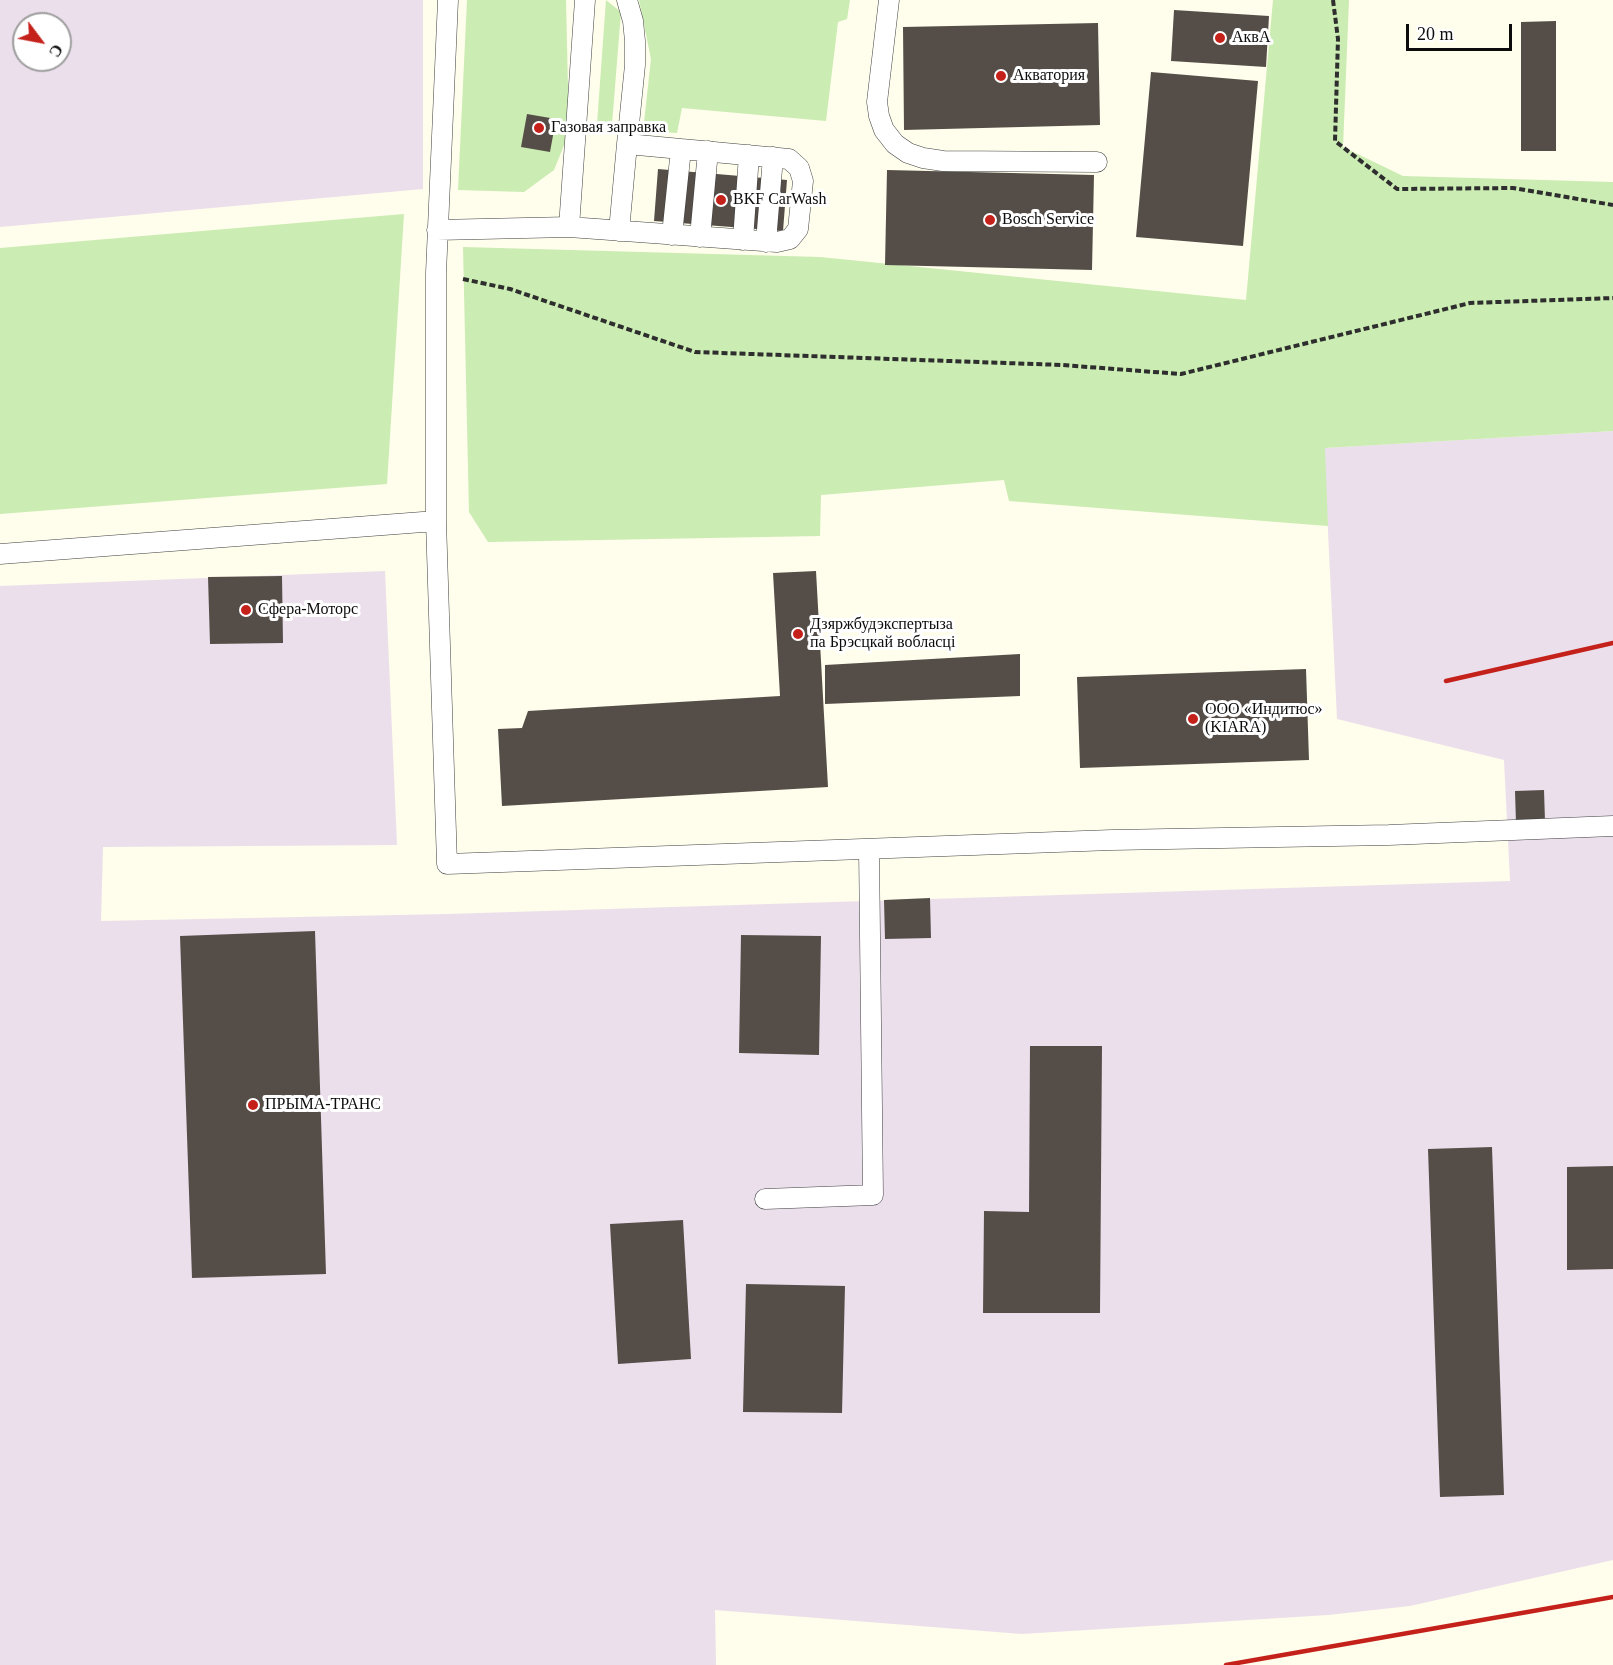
<!DOCTYPE html>
<meta charset="utf-8">
<style>
body{margin:0}
#map{position:relative;width:1613px;height:1665px;overflow:hidden;background:#fffdeb;font-family:Georgia,serif}
canvas{display:block}
.north{position:absolute;left:12px;top:12px;width:60px;height:60px;box-sizing:border-box;background:#fff;border:2px solid #9e9e9e;border-radius:50%;rotate:122deg;font-size:16px;font-weight:700;line-height:24px;text-align:center;color:#0c0c0c}
.north::after{content:'';display:block;margin:auto;width:21px;height:27px;background:#c5211b;clip-path:polygon(50% 0,100% 100%,50% 72%,0 100%)}
.scale{position:absolute;left:1406px;top:24px;width:106px;height:27px;box-sizing:border-box;border:3px solid #0c0c0c;border-top:0;padding-left:8px;font-size:18px;line-height:21px;white-space:nowrap;color:#0c0c0c;-webkit-text-stroke:4px #fff;paint-order:stroke}
</style>
<div id="map">
<canvas width="1613" height="1665"></canvas>
<div class="north">С</div>
<div class="scale">20 m</div>
</div>
<script>
const ctx = document.querySelector('canvas').getContext('2d');
ctx.lineJoin = 'round';
function paint(path, color) {
  ctx.fillStyle = color;
  ctx.fill(path, 'evenodd');
}
function shape(rows) {
  const path = new Path2D();
  for (const r of rows) {
    path.moveTo(r[0], r[1]);
    for (let i = 2; i < r.length; i += 2) path.lineTo(r[i], r[i + 1]);
  }
  return path;
}
function stroke(path, color, width, dash) {
  ctx.strokeStyle = color;
  ctx.lineWidth = width;
  ctx.lineCap = dash ? 'butt' : 'round';
  ctx.setLineDash(dash || []);
  ctx.stroke(path);
}
function label(font, color, halo, rows, align = 'center') {
  ctx.font = font + ' Georgia,serif';
  ctx.lineWidth = 6;
  ctx.setLineDash([]);
  ctx.textBaseline = 'middle';
  ctx.strokeStyle = halo;
  ctx.fillStyle = color;
  for (const [text, x, y, turn = 0] of rows) {
    ctx.save();
    ctx.translate(x, y);
    ctx.rotate((+turn || 0) * Math.PI / 180);
    ctx.textAlign = isNaN(turn) ? turn : align;
    if (halo) ctx.strokeText(text, 0, 0);
    ctx.fillText(text, 0, 0);
    ctx.restore();
  }
}
paint(shape([
 [0,0,423,0,423,189,0,227],
 [24,24,60,24,60,60,24,60],
 [1613,431,1613,1560,1410,1606,1328,1615,1022,1634,715,1610,716,1665,0,1665,0,586,385,571,397,845,103,847,101,921,448,914,1510,881,1504,760,1337,719,1324,448]
]), '#ebdfec');
paint(shape([
 [467,0,566,0,569,133,554,170,524,192,458,190],
 [606,0,621,12,612,124,597,124],
 [639,0,850,0,847,19,838,22,826,121,682,108,677,133,643,131,651,59],
 [1273,0,1349,0,1343,147,1403,176,1613,182,1613,431,1325,448,1328,526,1009,501,1004,480,821,495,820,536,488,542,469,512,463,247,820,257,1246,300],
 [404,214,387,484,0,514,0,248]
]), '#cbecb2');
paint(shape([
 [1174,10,1269,16,1266,67,1171,61],
 [1556,21,1556,151,1521,151,1521,22],
 [1098,23,1100,125,904,130,903,27],
 [1151,72,1258,81,1243,246,1136,237],
 [527,114,556,119,550,152,521,147],
 [658,169,787,180,783,231,654,221],
 [887,170,1094,175,1092,270,885,265],
 [816,571,828,787,502,806,498,729,522,728,528,711,780,696,773,573],
 [282,576,283,643,210,644,208,577],
 [1020,654,1020,696,825,704,825,665],
 [1306,669,1309,760,1080,768,1077,677],
 [1544,790,1545,821,1516,823,1515,791],
 [930,898,931,938,885,939,884,900],
 [315,931,326,1274,192,1278,180,936],
 [741,935,821,936,819,1055,739,1053],
 [1030,1046,1102,1046,1100,1313,983,1313,984,1211,1029,1212],
 [1492,1147,1504,1495,1440,1497,1428,1149],
 [1613,1166,1613,1269,1567,1270,1567,1167],
 [683,1220,691,1359,618,1364,610,1224],
 [746,1284,845,1286,842,1413,743,1412]
]), '#554e48');
const lane = shape([
 [448,0,436,273,436,521,447,864,1112,840,1389,835,1613,826],
 [889,0,877,102,879,116,884,130,895,144,908,153,923,158,943,161,1097,162],
 [569,227,777,242,790,239,798,229,803,181,799,168,789,159,627,144,635,65,635,41,633,21,627,0],
 [437,230,569,227,585,0],
 [619,231,627,144],
 [672,235,681,149],
 [700,237,708,151],
 [743,240,749,155],
 [766,242,773,157],
 [0,554,436,521],
 [765,1199,873,1195,869,849]
]);
stroke(lane, '#3f3f3f', 21);
stroke(shape([
 [1333,0,1338,39,1335,141,1397,189,1513,188,1613,205],
 [463,279,510,289,695,352,1062,365,1181,374,1470,303,1613,298]
]), '#2e2e2e', 4, [6, 3]);
stroke(lane, '#fff', 20);
stroke(shape([
 [1446,681,1613,643],
 [1226,1665,1613,1597]
]), '#c5211b', 4.5);
for (const [x, y, r, color] of [
 [1220,38,6,"#c5211b"],
 [1001,76,6,"#c5211b"],
 [539,128,6,"#c5211b"],
 [721,200,6,"#c5211b"],
 [990,220,6,"#c5211b"],
 [246,610,6,"#c5211b"],
 [798,634,6,"#c5211b"],
 [1193,719,6,"#c5211b"],
 [253,1105,6,"#c5211b"]
]) {
  const dot = new Path2D();
  dot.arc(x, y, r, 0, 2 * Math.PI);
  ctx.fillStyle = color;
  ctx.fill(dot);
  stroke(dot, '#fff', 2);
}
label('16px', '#0c0c0c', '#fff', [
 ["АквА",1232,38],
 ["Акватория",1013,76],
 ["Газовая заправка",551,128],
 ["BKF CarWash",733,200],
 ["Bosch Service",1002,220],
 ["Сфера-Моторс",258,610],
 ["Дзяржбудэкспертыза",810,625],
 ["па Брэсцкай вобласці",810,643],
 ["ООО «Индитюс»",1205,710],
 ["(KIARA)",1205,728],
 ["ПРЫМА-ТРАНС",265,1105]
], 'left');
</script>
